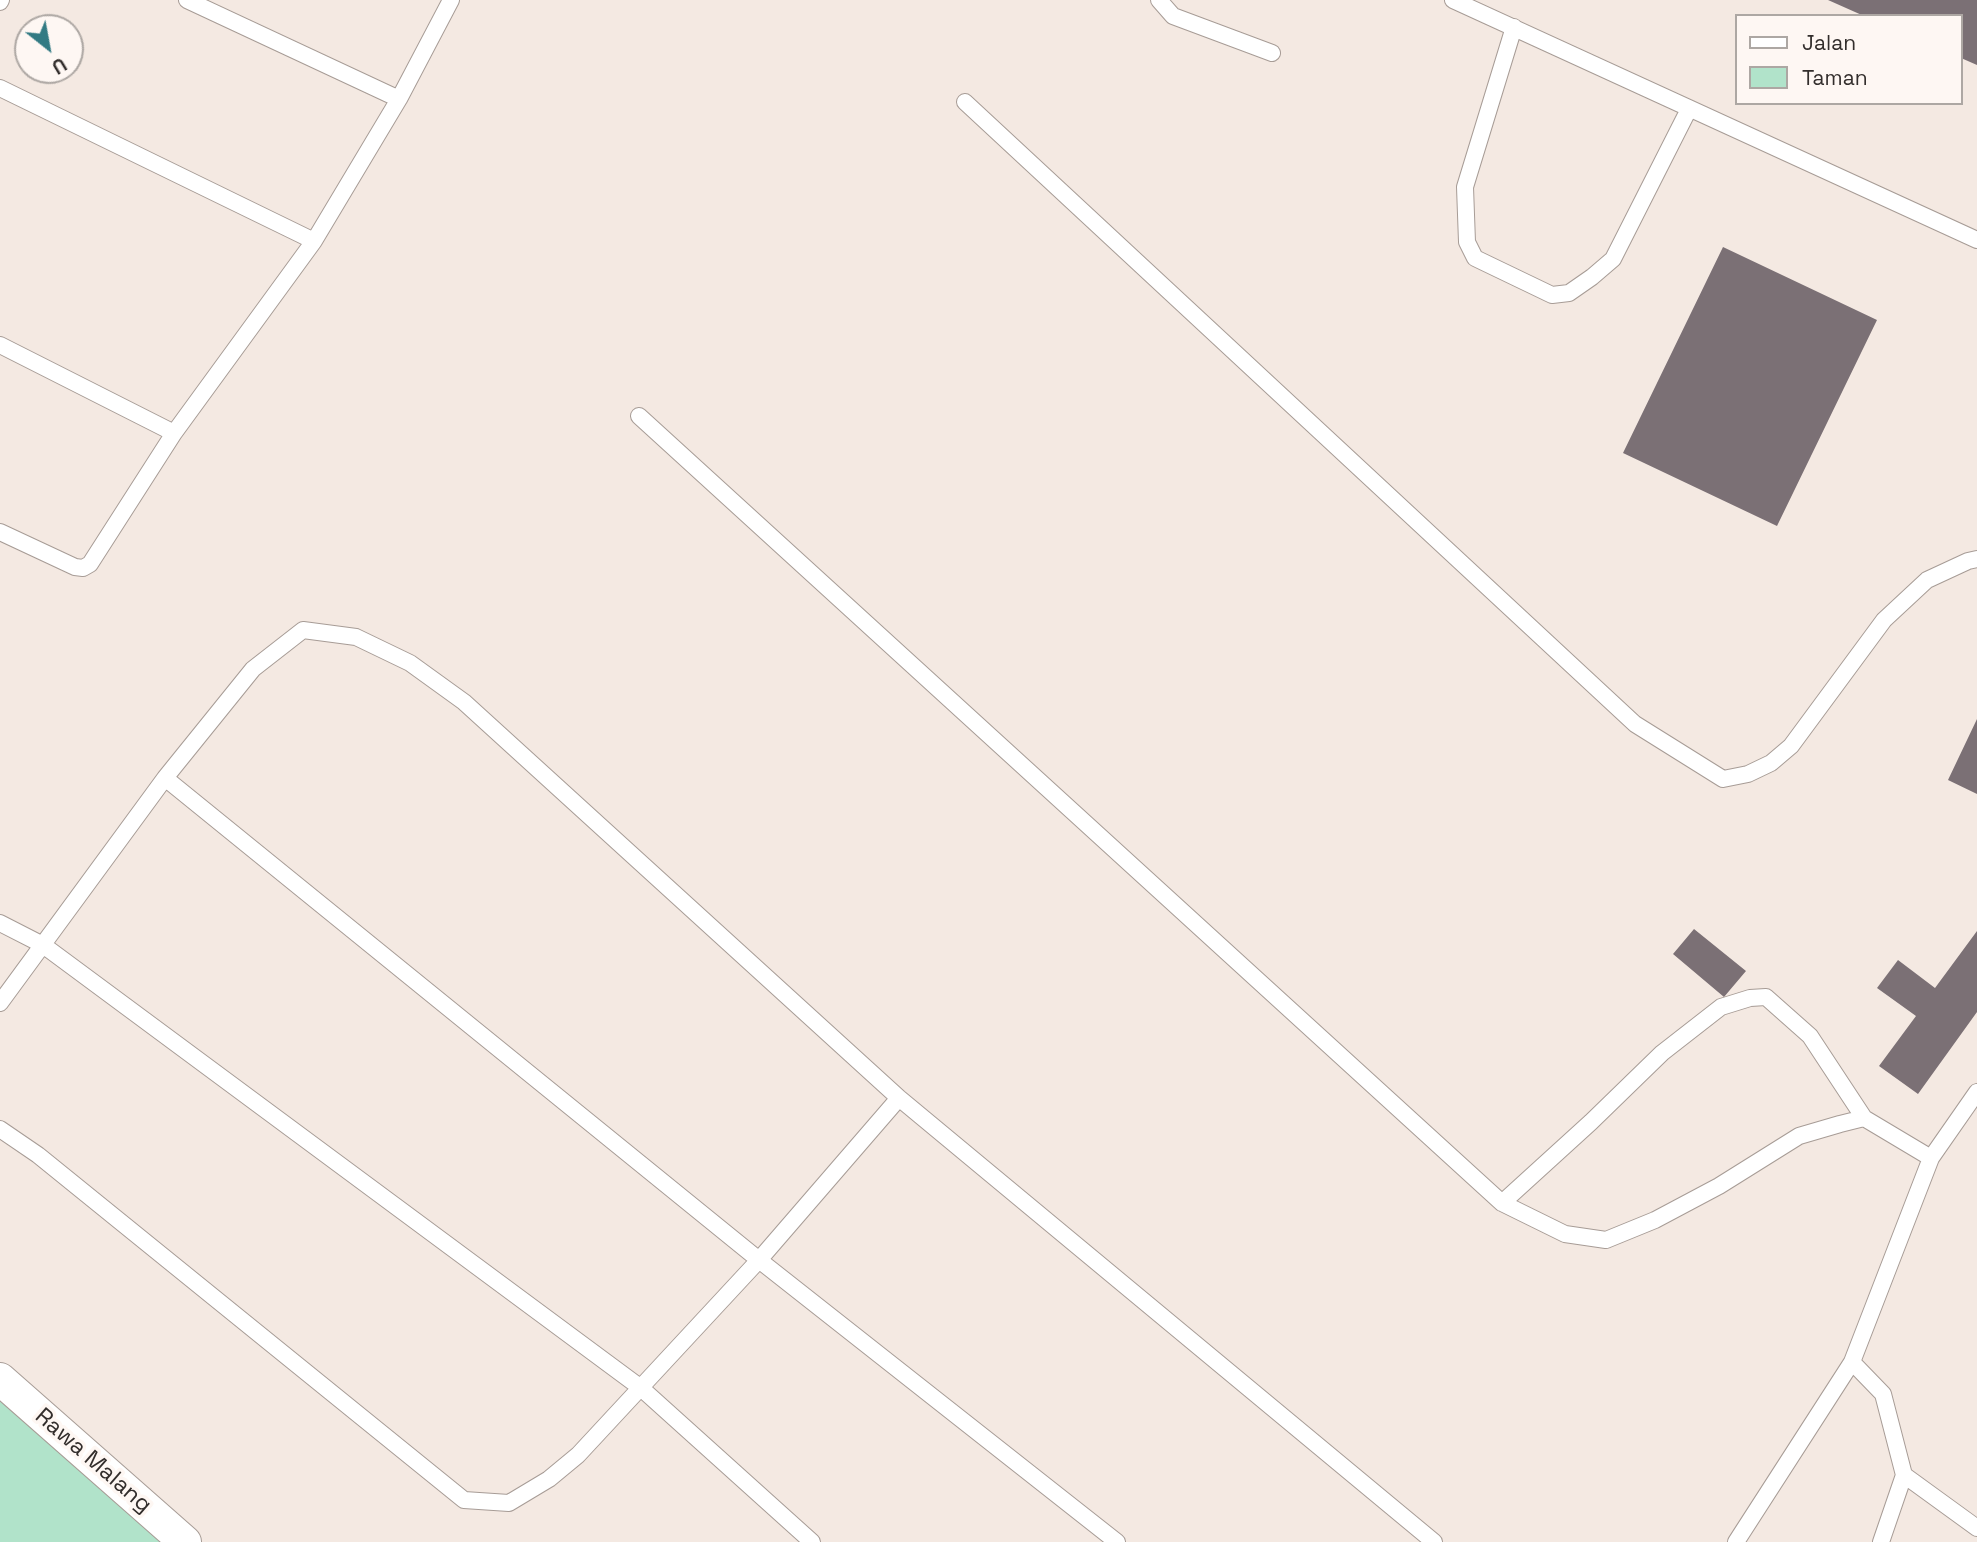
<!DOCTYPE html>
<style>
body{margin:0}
#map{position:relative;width:1977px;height:1542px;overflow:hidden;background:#f4e9e2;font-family:"Space Grotesk",sans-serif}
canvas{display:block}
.legend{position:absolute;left:1735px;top:14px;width:228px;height:91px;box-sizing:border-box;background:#fef7f3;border:2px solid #ada7a3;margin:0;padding:9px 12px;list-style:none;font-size:21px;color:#332e2c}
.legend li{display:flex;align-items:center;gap:14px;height:35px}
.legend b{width:35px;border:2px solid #ada7a3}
.north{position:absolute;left:14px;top:14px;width:70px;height:70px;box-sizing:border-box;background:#fef7f3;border:2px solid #ada7a3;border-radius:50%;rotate:149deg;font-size:19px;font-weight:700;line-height:28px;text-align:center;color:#332e2c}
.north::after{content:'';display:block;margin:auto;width:24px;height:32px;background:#327a83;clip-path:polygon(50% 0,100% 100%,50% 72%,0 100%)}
</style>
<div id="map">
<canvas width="1977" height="1542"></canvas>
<ul class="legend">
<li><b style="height:9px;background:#fff"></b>Jalan</li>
<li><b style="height:19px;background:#b1e3ca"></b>Taman</li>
</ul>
<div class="north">U</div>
</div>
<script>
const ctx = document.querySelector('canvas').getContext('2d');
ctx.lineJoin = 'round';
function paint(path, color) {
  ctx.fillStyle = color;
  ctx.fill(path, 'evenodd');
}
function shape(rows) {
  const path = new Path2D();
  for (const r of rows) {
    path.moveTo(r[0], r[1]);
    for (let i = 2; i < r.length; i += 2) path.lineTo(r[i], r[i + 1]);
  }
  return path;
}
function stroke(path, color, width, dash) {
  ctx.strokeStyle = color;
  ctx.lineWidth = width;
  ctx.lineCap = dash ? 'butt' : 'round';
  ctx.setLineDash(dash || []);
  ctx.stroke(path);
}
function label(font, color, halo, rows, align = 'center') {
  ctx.font = font + ' "Space Grotesk",sans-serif';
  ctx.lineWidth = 7;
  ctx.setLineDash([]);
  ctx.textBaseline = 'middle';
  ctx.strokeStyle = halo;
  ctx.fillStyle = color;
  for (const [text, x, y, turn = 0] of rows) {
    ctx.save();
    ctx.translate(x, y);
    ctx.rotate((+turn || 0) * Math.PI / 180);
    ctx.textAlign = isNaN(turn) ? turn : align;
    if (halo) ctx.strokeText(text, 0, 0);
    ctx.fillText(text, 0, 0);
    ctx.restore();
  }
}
paint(shape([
 [0,1378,196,1542,0,1542]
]), '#b1e3ca');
paint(shape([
 [1828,0,1977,0,1977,65,1961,58,1961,16,1864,16],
 [1723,247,1877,320,1777,526,1623,453],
 [1977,719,1977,794,1948,780],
 [1694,929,1746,971,1724,997,1673,954],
 [1977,931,1977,1012,1918,1094,1879,1066,1916,1016,1877,988,1898,960,1935,988]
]), '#7b7075');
const lane = shape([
 [187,0,399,99],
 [1159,0,1173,16,1272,53],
 [1453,0,1977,240],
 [0,2,1,0],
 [1514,27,1465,187,1467,242,1475,258,1552,295,1569,293,1592,277,1613,259,1689,109],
 [0,88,314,241],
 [965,102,1635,724,1723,779,1748,774,1771,763,1791,746,1884,620,1927,580,1968,561,1977,559],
 [0,345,174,433],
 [639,416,1502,1203,1565,1234,1606,1240,1655,1220,1719,1186,1799,1136,1840,1124,1864,1118,1931,1158],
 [0,532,75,567,83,568,90,564,174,433,314,241,399,99,451,0],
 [165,778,759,1260,1117,1542],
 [0,923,43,945,641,1388,812,1542],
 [0,1003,165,778,253,669,303,630,356,637,410,663,464,702,899,1098,1434,1542],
 [0,1129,38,1155,464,1500,509,1503,549,1479,578,1455,759,1260,899,1098],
 [1502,1203,1591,1122,1662,1053,1721,1007,1750,998,1766,997,1810,1036,1864,1118],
 [1852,1362,1883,1394,1904,1475,1881,1542],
 [1904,1475,1977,1528],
 [1736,1542,1852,1362,1931,1158,1977,1092]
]);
const street = shape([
 [0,1379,185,1542]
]);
stroke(lane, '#a79c96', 18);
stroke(street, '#a79c96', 34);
stroke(lane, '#fff', 16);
stroke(street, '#fff', 32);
label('23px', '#332e2c', '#fef7f3', [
 ["Rawa Malang",93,1461,41]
]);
</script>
